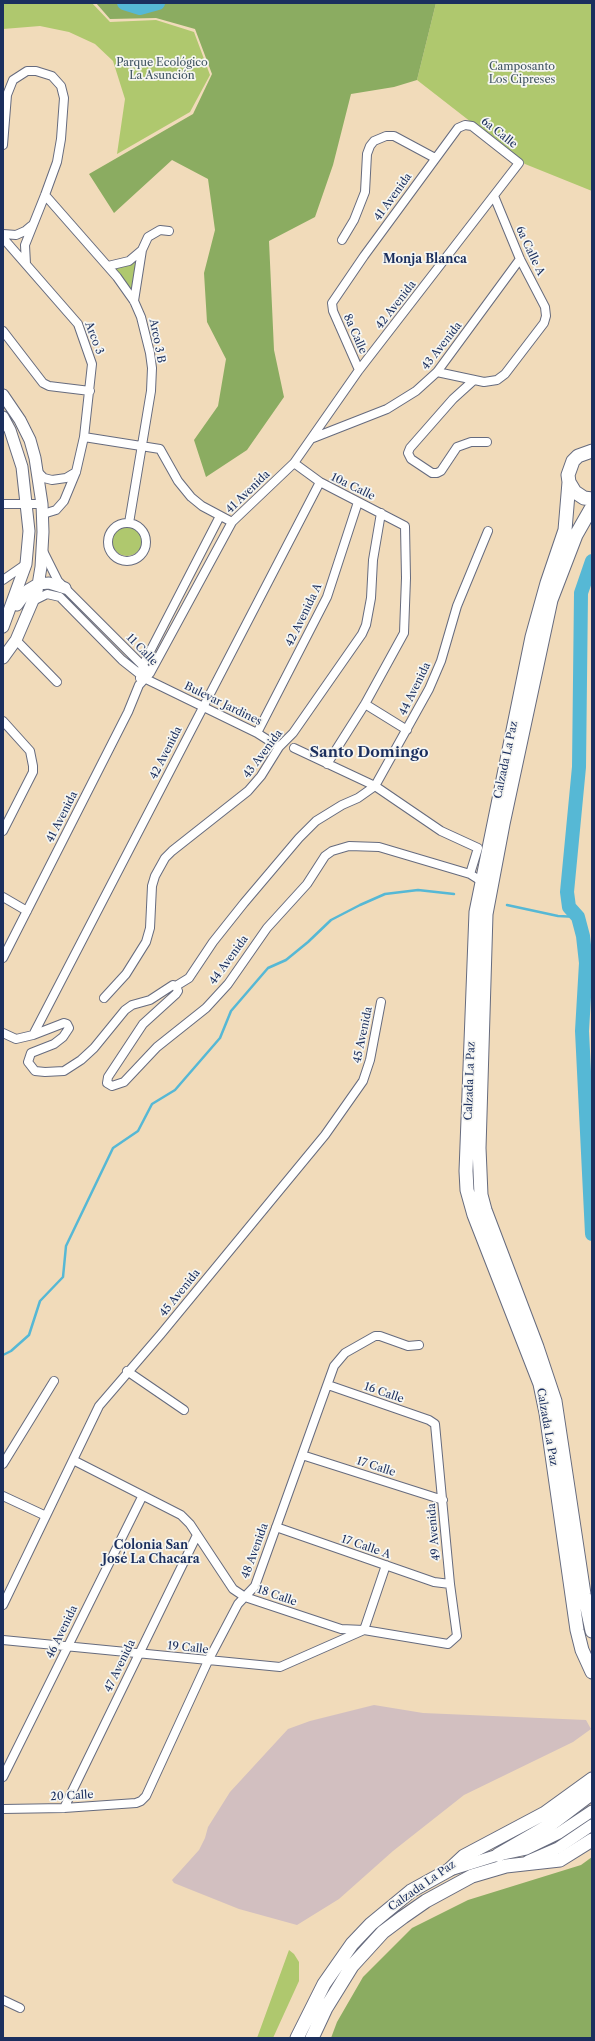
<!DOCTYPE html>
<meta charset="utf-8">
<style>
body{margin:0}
#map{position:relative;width:595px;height:2041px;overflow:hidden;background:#f1dbba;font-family:"Libre Caslon Text",serif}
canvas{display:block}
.frame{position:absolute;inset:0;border:4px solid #1b2f5e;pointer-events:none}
</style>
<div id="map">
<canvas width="595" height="2041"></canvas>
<div class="frame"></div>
</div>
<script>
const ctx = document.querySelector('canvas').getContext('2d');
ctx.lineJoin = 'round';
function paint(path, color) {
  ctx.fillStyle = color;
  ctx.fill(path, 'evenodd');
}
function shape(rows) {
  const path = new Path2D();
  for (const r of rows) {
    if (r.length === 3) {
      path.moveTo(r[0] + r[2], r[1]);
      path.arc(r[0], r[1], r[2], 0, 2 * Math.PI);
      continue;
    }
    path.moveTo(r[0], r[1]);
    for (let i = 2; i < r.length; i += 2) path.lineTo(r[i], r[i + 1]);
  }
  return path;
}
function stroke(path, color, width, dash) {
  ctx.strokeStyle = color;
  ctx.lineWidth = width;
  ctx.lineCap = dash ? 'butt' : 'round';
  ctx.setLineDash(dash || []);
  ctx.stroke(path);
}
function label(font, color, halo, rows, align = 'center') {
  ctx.font = font + ' "Libre Caslon Text",serif';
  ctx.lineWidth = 3.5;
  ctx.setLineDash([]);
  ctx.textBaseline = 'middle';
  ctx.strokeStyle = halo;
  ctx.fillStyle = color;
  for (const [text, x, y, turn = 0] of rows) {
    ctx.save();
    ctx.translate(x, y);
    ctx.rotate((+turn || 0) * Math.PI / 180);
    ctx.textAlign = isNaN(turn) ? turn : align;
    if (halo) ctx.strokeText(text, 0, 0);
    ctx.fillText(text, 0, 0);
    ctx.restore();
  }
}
paint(shape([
 [374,1705,423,1713,586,1720,591,1729,573,1742,464,1795,393,1851,339,1899,297,1925,239,1909,174,1883,172,1880,199,1850,205,1838,208,1827,230,1792,288,1729,310,1721]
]), '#d2bfc0');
paint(shape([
 [3,3,92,3,110,22,156,20,194,32,210,75,190,112,117,154,125,99,113,61,95,44,69,32,40,26,3,29],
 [436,3,592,3,592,191,525,164,417,80],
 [137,255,132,293,114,269],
 [127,541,15],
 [289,1950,294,1954,299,1962,299,1981,273,2038,257,2038]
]), '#afc86e');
paint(shape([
 [96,3,436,3,417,80,394,87,351,94,333,165,315,217,269,241,274,350,284,397,247,450,206,477,194,440,218,406,226,359,207,322,204,273,215,230,208,179,172,160,114,213,89,174,193,114,212,74,195,29,156,18,110,19],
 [592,1857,592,2038,331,2038,337,2022,363,1977,412,1928,468,1900,581,1865]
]), '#8bac61');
stroke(shape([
 [507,905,558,916,578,917],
 [3,1355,11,1351,29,1335,40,1301,63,1277,66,1246,113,1148,138,1131,152,1104,175,1090,220,1038,231,1011,268,968,286,960,308,942,331,920,360,905,385,894,418,890,454,894]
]), '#56b8d5', 2.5);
stroke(shape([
 [124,3,140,8,158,3],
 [592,561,581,593,579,767,567,892,569,907,578,917,583,936,586,963,582,1031,592,1234]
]), '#56b8d5', 14);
const street = shape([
 [3,145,7,95,13,80,27,71,36,71,52,76,61,86,64,98,61,139,57,162,45,195,25,245,26,264],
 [45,195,117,277,134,301,141,317,150,353,152,368,151,391,129,523],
 [3,234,16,235,25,231,31,226],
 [3,238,78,324,92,364,84,437,76,472,64,501,56,510,43,514],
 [342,240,354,220,365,192,367,154,370,146,374,141,386,136,394,136,435,158],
 [108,266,129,261,142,250],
 [134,301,142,250,148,237,160,230,169,231],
 [3,331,43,383,49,386,90,391],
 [437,372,484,382,497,380,505,374,544,323,546,316,545,307,520,259,494,196],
 [474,380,453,399,410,448,408,453,411,459,432,473,437,473,441,471,457,447,471,442,487,442],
 [84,437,160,449,178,481,191,497,202,506,232,522],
 [313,438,387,409,416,391,437,372,520,259],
 [294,463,320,482,405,526,406,578,404,633,365,704,327,764],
 [37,471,44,478,52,480,66,478,76,472],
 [3,504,42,504],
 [127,542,19],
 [43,551,58,581,146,669],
 [3,580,26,564],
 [33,601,47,594,60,597,122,660,146,679,257,733,279,747],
 [16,640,57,682],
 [140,678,143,665,220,516],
 [365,704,407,730],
 [3,721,30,751,33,766,33,772,3,831],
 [257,733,327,597,358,502],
 [294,748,375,786,441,831,478,848,470,874],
 [3,897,27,911],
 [3,958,128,712,139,685,150,673,232,522,294,463,359,370,519,163,472,126,465,125,458,128,364,256,332,303,333,311,359,370],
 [176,986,178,991,176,994,143,1024,108,1077,107,1083,112,1086,124,1082,157,1047,206,1008,228,984,267,928,307,884,325,856,332,851,349,846,379,847,470,874,481,881],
 [104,998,126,974,146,942,150,928,152,886,155,876,165,858,172,851,248,791,261,776,279,747,293,733,362,634,366,625,371,598,373,560,381,513],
 [3,1033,16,1039,33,1035,64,1023,67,1024,69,1028,63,1037,54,1044,31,1053,28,1062,35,1071,45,1072,64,1071,81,1060,94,1048,125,1010,132,1005,150,1000,173,985,176,986,189,978,213,942,244,903,299,838,316,821,342,805,358,798,375,786,429,689,441,661,457,606,488,531],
 [33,1035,320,482],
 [127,1371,184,1410],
 [302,1455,443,1500],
 [73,1460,181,1515,190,1524,233,1589,245,1597,341,1629,364,1630,448,1644,457,1636,450,1584,435,1424,429,1420,328,1385],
 [3,1464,54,1381],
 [3,1496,46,1516],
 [276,1527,434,1582,450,1584],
 [3,1605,99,1406,161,1334,325,1135,363,1081,370,1060,381,1002],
 [3,1640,280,1667,364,1630,386,1565],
 [3,1777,142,1497],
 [64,1808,197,1535],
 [3,1809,64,1808,136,1803,141,1801,146,1796,208,1661,238,1604,255,1586,334,1366,345,1353,375,1336,380,1336,408,1346,419,1345],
 [3,2000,20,2008]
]);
const secondary = shape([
 [3,395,20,420,30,440,35,458,42,504,43,532,41,567,37,591,16,640,3,658],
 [3,417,10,430,22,467,29,531,26,564,3,627],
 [17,605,28,590,38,584,49,583,65,588],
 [528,1861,558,1848,592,1825],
 [450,1870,498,1855,526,1849,559,1833,592,1811]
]);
const primary = shape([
 [592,451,578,456,573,461,568,475,569,482,575,492,584,498,592,499],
 [569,482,565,530,547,583,532,637,476,912,466,1171,467,1190,474,1215,540,1384,546,1413,577,1630,582,1650,592,1672],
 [592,507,576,535,551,600,503,824,486,914,479,1148,481,1195,485,1210,537,1347,555,1401,584,1594,592,1631],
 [498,1855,550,1825,592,1793],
 [297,2038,324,1984,352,1944,371,1924,411,1891,449,1870,464,1856,545,1813,592,1779],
 [312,2038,326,2008,352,1966,383,1932,403,1917,426,1901,472,1876,506,1866,560,1860,592,1840]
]);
stroke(street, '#666b7e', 10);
stroke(secondary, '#666b7e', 13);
stroke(primary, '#666b7e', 15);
stroke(street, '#fff', 8);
stroke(secondary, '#fff', 11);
stroke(primary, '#fff', 13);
label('11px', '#405562', '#f6f6f2', [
 ["Parque Ecológico",162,63],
 ["La Asunción",162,76],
 ["Camposanto",522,67],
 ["Los Cipreses",522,80]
]);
label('11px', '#1b2f5e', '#f6f6f2', [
 ["6a Calle",499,133,38],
 ["41 Avenida",393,197,-54],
 ["6a Calle A",530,251,65],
 ["42 Avenida",396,305,-52],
 ["8a Calle",355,334,66],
 ["Arco 3",94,338,69],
 ["Arco 3 B",157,341,79],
 ["43 Avenida",442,346,-52],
 ["10a Calle",353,487,26],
 ["41 Avenida",248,492,-44],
 ["42 Avenida A",304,615,-64],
 ["11 Calle",142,650,46],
 ["44 Avenida",415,689,-64],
 ["Bulevar Jardines",223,704,26],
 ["42 Avenida",166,753,-63],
 ["43 Avenida",263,754,-53],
 ["Calzada La Paz",506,760,-78],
 ["41 Avenida",62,817,-63],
 ["44 Avenida",229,960,-54],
 ["45 Avenida",363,1035,-78],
 ["Calzada La Paz",470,1081,-88],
 ["45 Avenida",180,1293,-51],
 ["16 Calle",384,1393,19],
 ["Calzada La Paz",547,1427,80],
 ["17 Calle",376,1467,18],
 ["49 Avenida",434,1532,-95],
 ["17 Calle A",366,1547,19],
 ["48 Avenida",255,1551,-70],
 ["18 Calle",277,1596,19],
 ["46 Avenida",62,1632,-64],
 ["19 Calle",188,1648,6],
 ["47 Avenida",120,1666,-64],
 ["20 Calle",72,1796,-3],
 ["Calzada La Paz",422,1886,-35]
]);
label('bold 12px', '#1b2f5e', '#f6f6f2', [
 ["Monja Blanca",425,260],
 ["Colonia San",151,1546],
 ["José La Chacara",151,1560]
]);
label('bold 15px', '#1b2f5e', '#f6f6f2', [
 ["Santo Domingo",369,753]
]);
</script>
